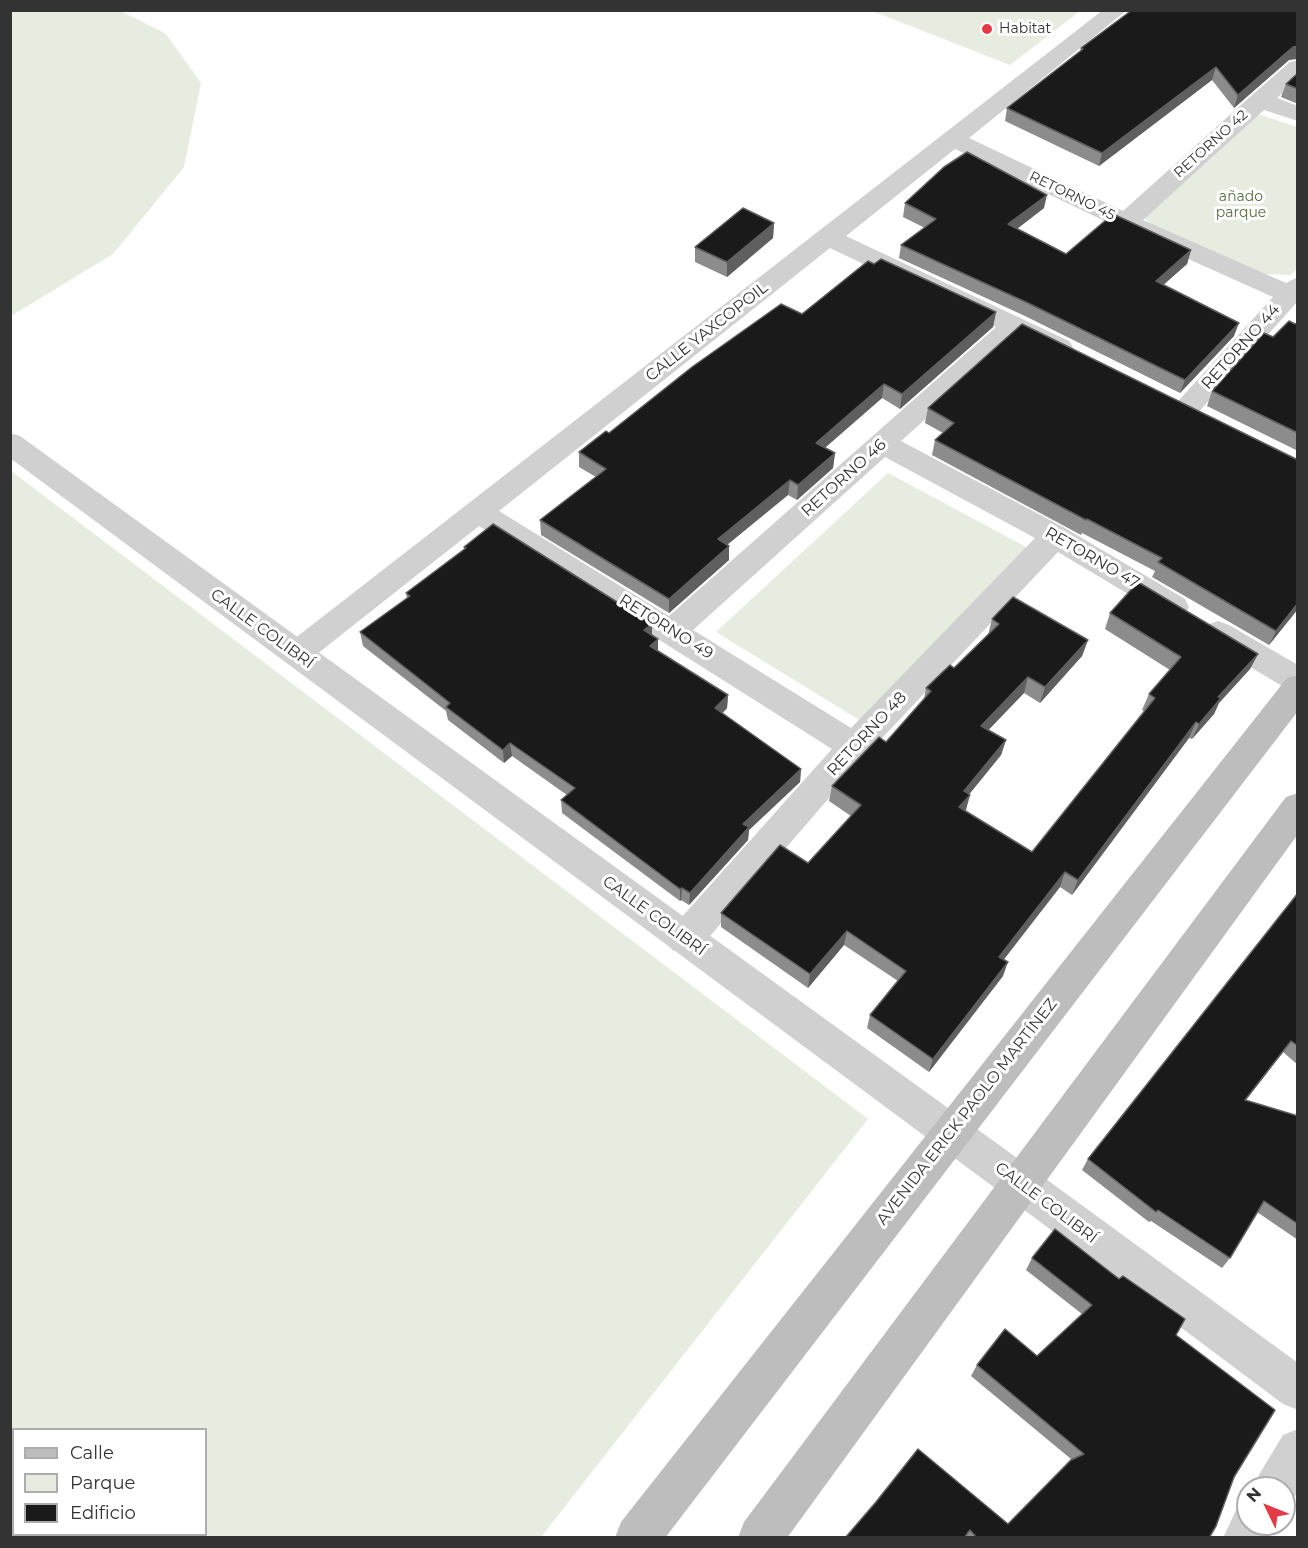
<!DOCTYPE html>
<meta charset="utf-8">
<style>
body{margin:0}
#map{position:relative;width:1308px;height:1548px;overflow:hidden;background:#fff;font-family:Montserrat,sans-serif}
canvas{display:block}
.frame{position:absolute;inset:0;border:12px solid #333;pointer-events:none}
.legend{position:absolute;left:12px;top:1428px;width:195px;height:108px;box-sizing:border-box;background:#fff;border:2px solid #adadad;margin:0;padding:8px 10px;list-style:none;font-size:18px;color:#333}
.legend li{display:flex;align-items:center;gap:12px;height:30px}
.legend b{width:30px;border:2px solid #adadad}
.north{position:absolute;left:1236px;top:1476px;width:60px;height:60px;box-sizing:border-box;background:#fff;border:2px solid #adadad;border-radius:50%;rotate:313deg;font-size:16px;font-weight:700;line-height:24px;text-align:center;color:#333}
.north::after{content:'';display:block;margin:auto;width:21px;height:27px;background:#e63946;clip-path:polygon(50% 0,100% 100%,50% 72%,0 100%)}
</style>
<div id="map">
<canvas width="1308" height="1548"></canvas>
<div class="frame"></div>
<ul class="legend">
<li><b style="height:8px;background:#bdbdbd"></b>Calle</li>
<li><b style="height:16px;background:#e6ecdf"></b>Parque</li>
<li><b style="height:16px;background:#1a1a1a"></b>Edificio</li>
</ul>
<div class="north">N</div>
</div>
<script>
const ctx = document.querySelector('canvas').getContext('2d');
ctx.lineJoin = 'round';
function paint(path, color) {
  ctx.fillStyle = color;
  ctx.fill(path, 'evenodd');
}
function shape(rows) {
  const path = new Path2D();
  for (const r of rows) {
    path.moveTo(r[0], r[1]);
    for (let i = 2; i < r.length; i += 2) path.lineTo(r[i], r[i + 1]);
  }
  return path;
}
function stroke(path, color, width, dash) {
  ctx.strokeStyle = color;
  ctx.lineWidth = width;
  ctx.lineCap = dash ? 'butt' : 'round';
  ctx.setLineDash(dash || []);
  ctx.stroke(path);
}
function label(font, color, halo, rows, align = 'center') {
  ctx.font = font + ' Montserrat,sans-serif';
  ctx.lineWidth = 6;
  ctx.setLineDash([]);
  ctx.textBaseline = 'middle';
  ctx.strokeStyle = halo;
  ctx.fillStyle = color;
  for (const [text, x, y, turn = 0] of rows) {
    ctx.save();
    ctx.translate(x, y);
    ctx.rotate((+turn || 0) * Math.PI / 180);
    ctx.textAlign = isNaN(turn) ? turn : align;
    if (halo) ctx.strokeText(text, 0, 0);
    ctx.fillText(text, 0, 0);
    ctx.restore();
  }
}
paint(shape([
 [11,10,121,11,166,34,201,83,184,167,113,254,11,316],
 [872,11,1080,11,1010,65],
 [1258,114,1297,127,1298,268,1290,275,1259,274,1161,233,1143,217],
 [11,471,868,1119,541,1537,11,1537],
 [14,1430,206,1430,206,1534,14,1534],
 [888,473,1028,548,861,721,716,632]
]), '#e6ecdf');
paint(shape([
 [1103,10,1127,10,969,138,1123,211,1252,95,1290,62,1298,60,1298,79,1277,98,1298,106,1298,121,1264,110,1143,220,1286,283,1298,277,1298,301,1195,416,1185,418,1175,416,1171,409,1273,297,1117,227,955,149,846,236,1069,341,1073,347,1069,353,1060,356,1017,337,901,441,1065,528,1185,599,1189,607,1185,615,1174,618,1163,615,1058,552,866,755,698,950,685,954,672,950,667,939,672,928,832,749,479,526,307,662,296,666,285,662,280,654,285,646,1103,10],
 [830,248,996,327,669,616,499,511,830,248],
 [885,457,1035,538,851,728,693,630,885,457],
 [1218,621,1229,625,1298,665,1298,692,1287,689,1207,641,1203,633,1207,625,1218,621],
 [1021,1165,1035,1171,1298,1363,1298,1410,1283,1404,1007,1197,1001,1184,1007,1171,1021,1165],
 [1298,1429,1298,1492,1290,1503,1284,1506,1284,1488,1253,1488,1260,1473,1283,1435,1298,1429],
 [1248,1504,1248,1524,1275,1524,1269,1538,1223,1538,1237,1508,1248,1504]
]), '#d0d0d0');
paint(shape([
 [10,433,20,436,1035,1171,1041,1184,1035,1197,1021,1203,1007,1197,10,458,10,433]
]), '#d0d0d0');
paint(shape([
 [1298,675,1298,711,665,1538,615,1538,621,1522,1287,678,1298,675],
 [1298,793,1298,834,787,1538,738,1538,744,1522,1286,797,1298,793]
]), '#bdbdbd');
paint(shape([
 [1081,48,1289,60,1234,108,1212,80,1099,166,1005,121,1007,108,1080,52],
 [1298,73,1298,104,1281,97,1286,84],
 [905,203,1044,208,1017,229,1066,254,1191,250,1187,264,1163,285,1234,336,1180,393,1025,316,899,258,901,245,925,228,903,217],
 [774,223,773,238,727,277,695,262,695,247],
 [874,264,996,312,993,327,900,409,882,398,825,448,835,453,833,468,797,500,788,495,727,545,729,546,729,560,669,613,541,535,540,520,596,477,579,467,579,452,802,314],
 [1298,322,1298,451,1207,406,1212,391,1273,337],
 [928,408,1298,460,1298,609,1269,645,1152,577,1155,571,1082,533,1081,535,932,455,935,440,943,433,925,423],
 [464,547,652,624,652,635,658,651,728,695,727,708,723,713,801,769,800,782,749,830,748,840,689,905,681,900,680,901,562,813,561,800,567,795,512,756,504,763,448,720,446,711,363,646,360,632,407,598,406,593,464,549],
 [1110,613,1258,654,1250,669,1219,703,1214,714,1192,739,1189,738,1072,895,1060,887,1003,959,1003,976,929,1072,867,1028,870,1015,898,981,844,945,808,988,721,927,721,913,808,863,851,816,829,801,832,786,886,742,924,699,926,688,954,668,988,635,992,619,1088,640,1082,656,1040,703,1024,693,988,730,1006,740,1001,755,969,794,965,811,1032,852,1144,711,1142,710,1149,694,1170,670,1105,629],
 [1298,893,1298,1065,1283,1052,1246,1100,1298,1116,1298,1240,1257,1212,1230,1258,1222,1268,1151,1221,1149,1222,1082,1170,1088,1159],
 [1032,1258,1176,1335,1234,1477,1209,1538,845,1538,1008,1524,1071,1459,971,1376,977,1365,1037,1356,1082,1314,1026,1270]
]), '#8c8c8c');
paint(shape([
 [1298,46,1298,59,1289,60,1234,108,1238,95,1293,47],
 [1216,67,1212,80,1099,166,1102,153],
 [1047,195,1044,208,1005,238,1008,224],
 [774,223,773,238,727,277,727,262],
 [1191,250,1187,264,1152,295,1156,281],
 [996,312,993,327,900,409,902,394],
 [1239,323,1234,336,1180,393,1185,380],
 [884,384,882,398,814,457,816,443],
 [835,453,833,468,797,500,798,485],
 [790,480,788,495,717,553,718,539],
 [729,546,729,560,669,613,669,599],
 [1298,603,1298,609,1269,645,1276,631],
 [652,624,652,638,644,630],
 [658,639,658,653,650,646],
 [1088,640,1082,656,1040,703,1045,687],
 [1258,654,1250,669,1219,703,1214,714,1192,739,1199,724,1218,697],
 [1028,677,1024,693,977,742,981,726],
 [728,695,727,708,714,721,715,708],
 [1196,722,1189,738,1072,895,1078,880],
 [1006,740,1001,755,963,802,970,795,966,810,955,822,964,791],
 [510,743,512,756,504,763,503,750],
 [801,769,800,782,749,830,748,840,689,905,690,893,743,824],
 [1065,872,1060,887,995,971,999,957],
 [682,888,681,900,680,901,680,889],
 [847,931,844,945,808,988,810,974],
 [1008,962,1003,976,929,1072,933,1059],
 [1291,1041,1283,1052,1237,1111,1245,1100]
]), '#5f5f5f');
const building = shape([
 [1132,10,1298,10,1298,46,1293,47,1238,95,1216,67,1102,153,1007,108,1083,49,1081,48,1132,10],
 [1298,73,1298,89,1286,84,1298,73],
 [967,152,1047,195,1008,224,1066,254,1113,214,1191,250,1156,281,1239,323,1185,380,1028,303,901,245,936,219,905,203,944,167,967,152],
 [743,208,774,223,727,262,695,247,743,208],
 [881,259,996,312,902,394,884,384,816,443,835,453,798,485,790,480,718,539,729,546,669,599,540,520,606,469,579,452,606,431,609,433,692,367,781,304,802,314,868,261,874,264,881,259],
 [1289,321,1295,324,1298,322,1298,433,1212,391,1264,333,1273,337,1289,321],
 [1022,324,1298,460,1298,603,1276,631,1158,562,1162,558,1087,519,1086,520,935,440,954,423,928,408,1022,324],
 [493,524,652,624,644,630,658,639,650,646,728,695,715,708,801,769,743,824,749,827,690,893,682,888,680,889,561,800,575,788,510,743,503,750,446,707,450,703,360,632,410,596,406,593,466,548,464,547,493,524],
 [1138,582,1258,654,1218,697,1221,698,1199,724,1196,722,1078,880,1065,872,999,957,1008,962,933,1059,870,1015,906,971,847,931,810,974,721,913,780,845,808,863,861,805,832,786,879,737,886,742,931,691,926,688,950,665,954,668,999,624,992,619,1013,597,1088,640,1045,687,1028,677,981,726,1006,740,964,791,970,795,959,807,1032,852,1155,698,1149,694,1181,657,1110,613,1138,582],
 [1298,893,1298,1046,1291,1041,1245,1100,1298,1116,1298,1224,1264,1201,1230,1258,1158,1210,1156,1212,1088,1159,1298,893],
 [1055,1229,1119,1279,1123,1276,1185,1319,1176,1335,1275,1410,1234,1477,1216,1526,1209,1538,977,1538,970,1530,964,1538,845,1538,876,1502,918,1449,1008,1524,1071,1460,1084,1454,977,1365,1005,1329,1037,1356,1092,1305,1032,1258,1055,1229]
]);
paint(building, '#1a1a1a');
stroke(building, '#5f5f5f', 1.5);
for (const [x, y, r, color] of [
 [987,29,6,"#e63946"]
]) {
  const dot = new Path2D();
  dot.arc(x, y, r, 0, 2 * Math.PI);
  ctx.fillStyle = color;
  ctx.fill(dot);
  stroke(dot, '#fff', 2);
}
label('14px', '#333', '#fff', [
 ["Habitat",999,29]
], 'left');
label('14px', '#333', '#fff', [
 ["RETORNO 42",1211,144,-42],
 ["RETORNO 45",1072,196,26]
]);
label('14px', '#56703f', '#fff', [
 ["añado",1241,197],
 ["parque",1241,213]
]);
label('16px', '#333', '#fff', [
 ["CALLE YAXCOPOIL",707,332,-38],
 ["RETORNO 44",1241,347,-48],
 ["RETORNO 46",844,478,-42],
 ["RETORNO 47",1092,558,30],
 ["RETORNO 49",666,627,32],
 ["CALLE COLIBRÍ",262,629,36],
 ["RETORNO 48",867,734,-47],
 ["CALLE COLIBRÍ",654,916,36],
 ["AVENIDA ERICK PAOLO MARTÍNEZ",967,1112,-52],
 ["CALLE COLIBRÍ",1046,1203,37]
]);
</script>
